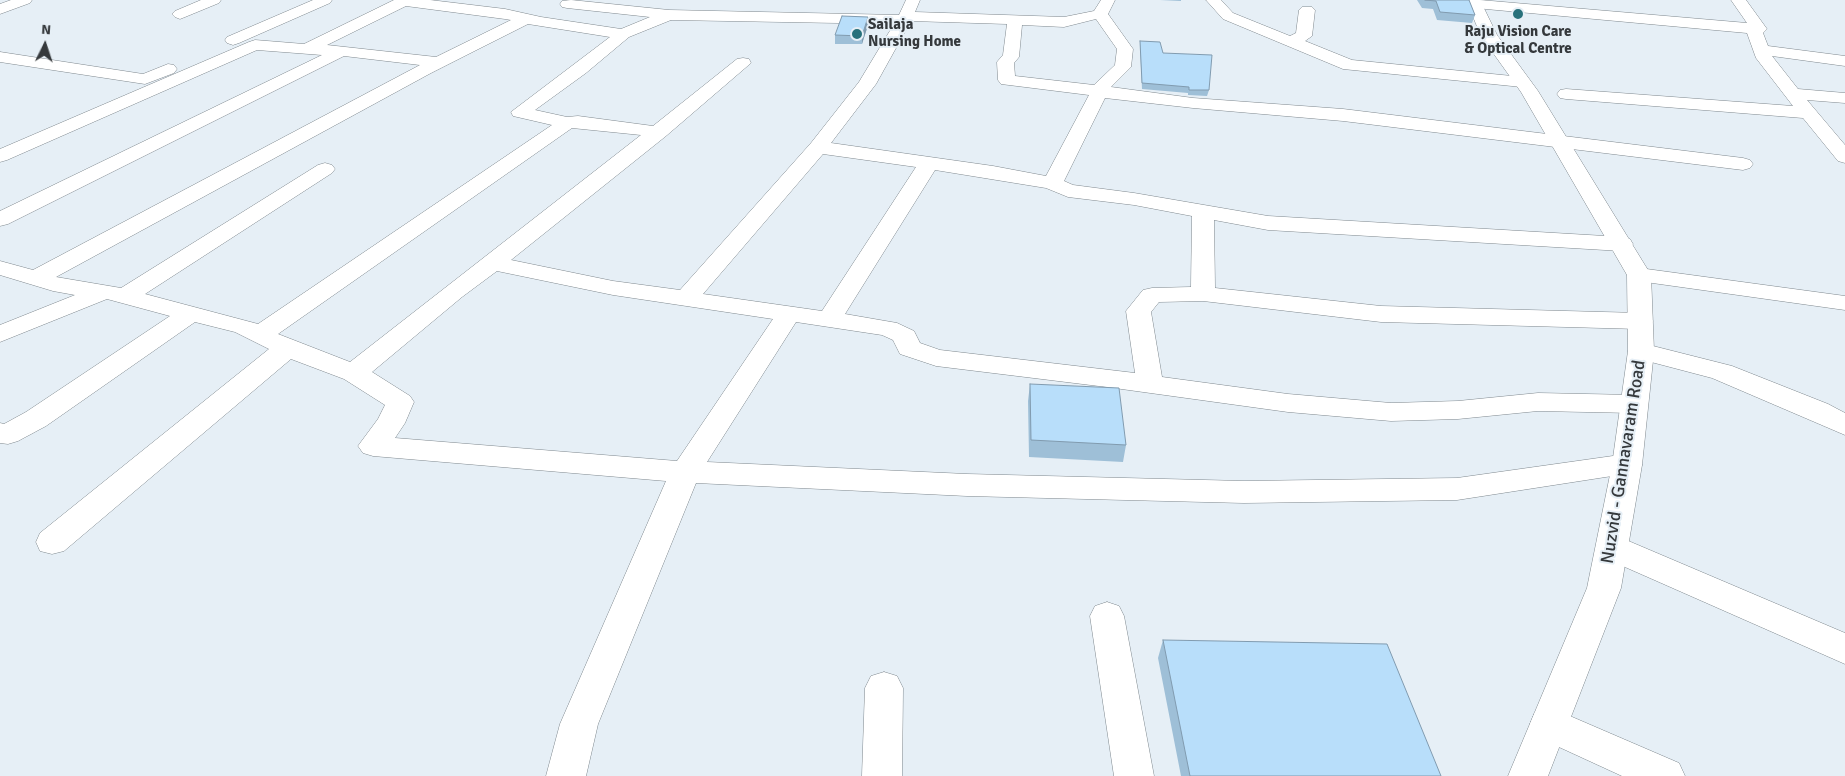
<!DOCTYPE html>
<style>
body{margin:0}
#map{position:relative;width:1845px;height:776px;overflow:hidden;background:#e6eff6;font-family:Signika,sans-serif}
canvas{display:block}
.north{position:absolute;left:20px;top:20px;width:50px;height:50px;-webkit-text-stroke:4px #e6eff6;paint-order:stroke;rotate:4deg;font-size:14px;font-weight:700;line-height:20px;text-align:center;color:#35393c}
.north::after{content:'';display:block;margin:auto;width:18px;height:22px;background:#35393c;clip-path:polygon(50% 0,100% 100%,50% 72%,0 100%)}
</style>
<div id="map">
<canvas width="1845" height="776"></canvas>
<div class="north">N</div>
</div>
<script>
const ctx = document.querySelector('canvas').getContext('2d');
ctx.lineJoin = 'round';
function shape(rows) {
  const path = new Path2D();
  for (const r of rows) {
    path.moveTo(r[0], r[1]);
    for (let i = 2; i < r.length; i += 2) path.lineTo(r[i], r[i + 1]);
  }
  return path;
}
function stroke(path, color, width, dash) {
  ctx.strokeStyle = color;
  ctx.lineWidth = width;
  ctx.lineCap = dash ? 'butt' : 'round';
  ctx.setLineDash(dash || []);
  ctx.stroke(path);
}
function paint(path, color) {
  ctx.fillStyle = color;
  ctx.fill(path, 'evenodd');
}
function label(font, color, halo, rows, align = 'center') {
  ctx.font = font + ' Signika,sans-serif';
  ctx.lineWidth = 4;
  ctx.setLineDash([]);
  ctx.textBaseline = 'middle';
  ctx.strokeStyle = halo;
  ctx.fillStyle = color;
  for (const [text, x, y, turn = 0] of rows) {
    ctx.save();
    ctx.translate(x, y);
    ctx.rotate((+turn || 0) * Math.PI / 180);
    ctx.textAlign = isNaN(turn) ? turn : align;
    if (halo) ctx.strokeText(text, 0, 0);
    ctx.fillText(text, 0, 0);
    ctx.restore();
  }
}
const minor = shape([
 [11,0,32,0,30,3,0,14,0,4,11,0],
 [201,0,221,0,219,3,185,17,180,19,175,17,172,14,175,11,201,0],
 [313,0,332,0,330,3,239,43,233,45,227,43,225,40,227,37,313,0],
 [394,0,430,0,505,9,541,17,621,29,650,17,567,8,562,7,560,4,562,1,571,0,669,10,899,15,906,0,920,0,915,12,1064,17,1094,11,1101,0,1115,0,1108,14,1133,49,1131,67,1111,87,1193,98,1343,109,1743,158,1750,160,1753,164,1750,168,1743,170,1343,121,1193,108,1105,98,1064,181,1073,185,1134,193,1268,216,1622,237,1630,239,1633,244,1630,249,1622,251,1268,230,1214,220,1215,288,1381,306,1640,313,1649,316,1653,321,1649,326,1640,329,1381,322,1203,301,1159,302,1151,312,1162,377,1288,394,1391,403,1458,401,1538,393,1634,395,1644,398,1648,404,1644,410,1634,413,1538,411,1458,419,1391,421,1288,412,1107,387,936,366,900,354,893,340,882,335,796,322,707,462,967,474,1244,481,1457,478,1627,454,1638,458,1642,465,1638,472,1457,500,1244,503,967,496,696,483,598,724,586,776,546,776,560,724,666,481,373,456,363,453,358,446,378,419,385,405,344,379,291,359,64,551,52,554,40,551,36,542,40,533,269,349,235,332,195,322,46,426,18,441,8,444,0,443,0,423,4,424,26,412,170,316,107,299,0,342,0,325,75,295,53,291,0,275,0,261,33,270,420,65,344,56,8,224,0,226,0,211,322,55,257,50,7,160,0,162,0,149,249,42,255,40,304,44,394,0],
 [406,6,505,19,511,20,436,57,327,45,406,6],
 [1096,19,1117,49,1115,65,1094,85,1015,76,1014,63,1019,57,1022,25,1064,27,1096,19],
 [671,20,894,24,859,82,811,143,680,290,613,281,511,260,666,136,751,63,749,59,743,58,737,59,653,126,578,116,567,117,535,110,586,73,629,37,671,20],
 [911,21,1007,24,1003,55,997,62,998,80,1001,84,1089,95,1046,176,993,166,831,143,876,84,911,21],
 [528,24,610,37,511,112,513,116,552,125,258,324,145,294,332,173,335,169,332,165,325,163,318,165,121,288,56,277,431,73,528,24],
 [572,128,641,135,350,362,278,334,572,128],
 [823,154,916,167,822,311,703,294,823,154],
 [935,170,1046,188,1068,197,1134,205,1192,216,1191,287,1152,288,1143,290,1126,311,1135,373,940,350,920,343,914,331,897,323,845,314,935,170],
 [497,271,613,295,773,319,677,461,395,438,405,423,414,402,410,396,372,372,462,297,497,271],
 [1206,0,1221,0,1233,13,1290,36,1296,33,1299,10,1302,7,1312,7,1315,10,1312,36,1305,41,1352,60,1522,77,1528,78,1531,82,1528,86,1522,87,1343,69,1223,19,1206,0],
 [1480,0,1747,23,1731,0,1746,0,1767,29,1763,33,1768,46,1845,56,1845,66,1772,56,1798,89,1845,93,1845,103,1807,100,1845,145,1845,163,1838,161,1803,118,1566,99,1560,98,1557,94,1560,90,1566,89,1793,106,1756,58,1747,33,1475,8,1470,7,1468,4,1470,1,1480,0],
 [0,52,143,74,168,64,174,65,177,69,174,73,145,84,0,62,0,52],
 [1639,268,1845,296,1845,310,1631,280,1627,275,1631,270,1639,268],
 [1641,343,1732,366,1828,404,1845,413,1845,435,1712,378,1632,357,1628,351,1632,345,1641,343],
 [1612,534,1845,633,1845,664,1600,556,1596,547,1600,538,1612,534],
 [1107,602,1119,606,1124,616,1154,776,1114,776,1090,616,1095,606,1107,602],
 [884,672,897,676,903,688,902,776,862,776,865,688,871,676,884,672],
 [1549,707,1679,763,1685,776,1622,776,1535,736,1530,724,1535,712,1549,707]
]);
const major = shape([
 [1466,0,1480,0,1497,35,1538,91,1651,275,1654,351,1642,465,1621,588,1548,776,1508,776,1587,588,1612,465,1628,351,1627,275,1521,92,1481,36,1466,0]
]);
stroke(minor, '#7f888e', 1);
stroke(major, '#7f888e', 1);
paint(minor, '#fff');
paint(major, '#fff');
paint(shape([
 [1160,0,1181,0,1181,1],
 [1417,0,1469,0,1475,15,1472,23,1437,20,1433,9,1422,8],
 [868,17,868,25,862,44,835,44,835,35],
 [1140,41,1163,53,1209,90,1207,96,1188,95,1188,93,1142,89,1140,47],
 [1030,384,1126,445,1123,462,1029,457,1028,401],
 [1163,640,1441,776,1181,776,1158,658]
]), '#9ebfd7');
paint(shape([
 [868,17,868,25,862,44,862,36]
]), '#819baf');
const building = shape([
 [1425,0,1469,0,1475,15,1440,12,1436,1,1425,0],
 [842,16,868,17,862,36,835,35,842,16],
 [1140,41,1160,42,1163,53,1212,55,1209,90,1189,90,1189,87,1142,83,1140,41],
 [1030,384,1119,388,1126,445,1031,440,1030,384],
 [1163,640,1387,644,1441,776,1190,776,1163,640]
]);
paint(building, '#b8defa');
stroke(building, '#819baf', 1);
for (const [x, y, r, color] of [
 [1518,14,6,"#28717b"],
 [857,34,6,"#28717b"]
]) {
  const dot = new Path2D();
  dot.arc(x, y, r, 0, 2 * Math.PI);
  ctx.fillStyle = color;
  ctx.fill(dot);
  stroke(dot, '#e6eff6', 2);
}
label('bold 15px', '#35393c', '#e6eff6', [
 ["Sailaja",868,25],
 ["Nursing Home",868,42],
 ["Raju Vision Care",1518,32,"center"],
 ["& Optical Centre",1518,49,"center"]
], 'left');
label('18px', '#35393c', '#e6eff6', [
 ["Nuzvid - Gannavaram Road",1624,462,-81]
]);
</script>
